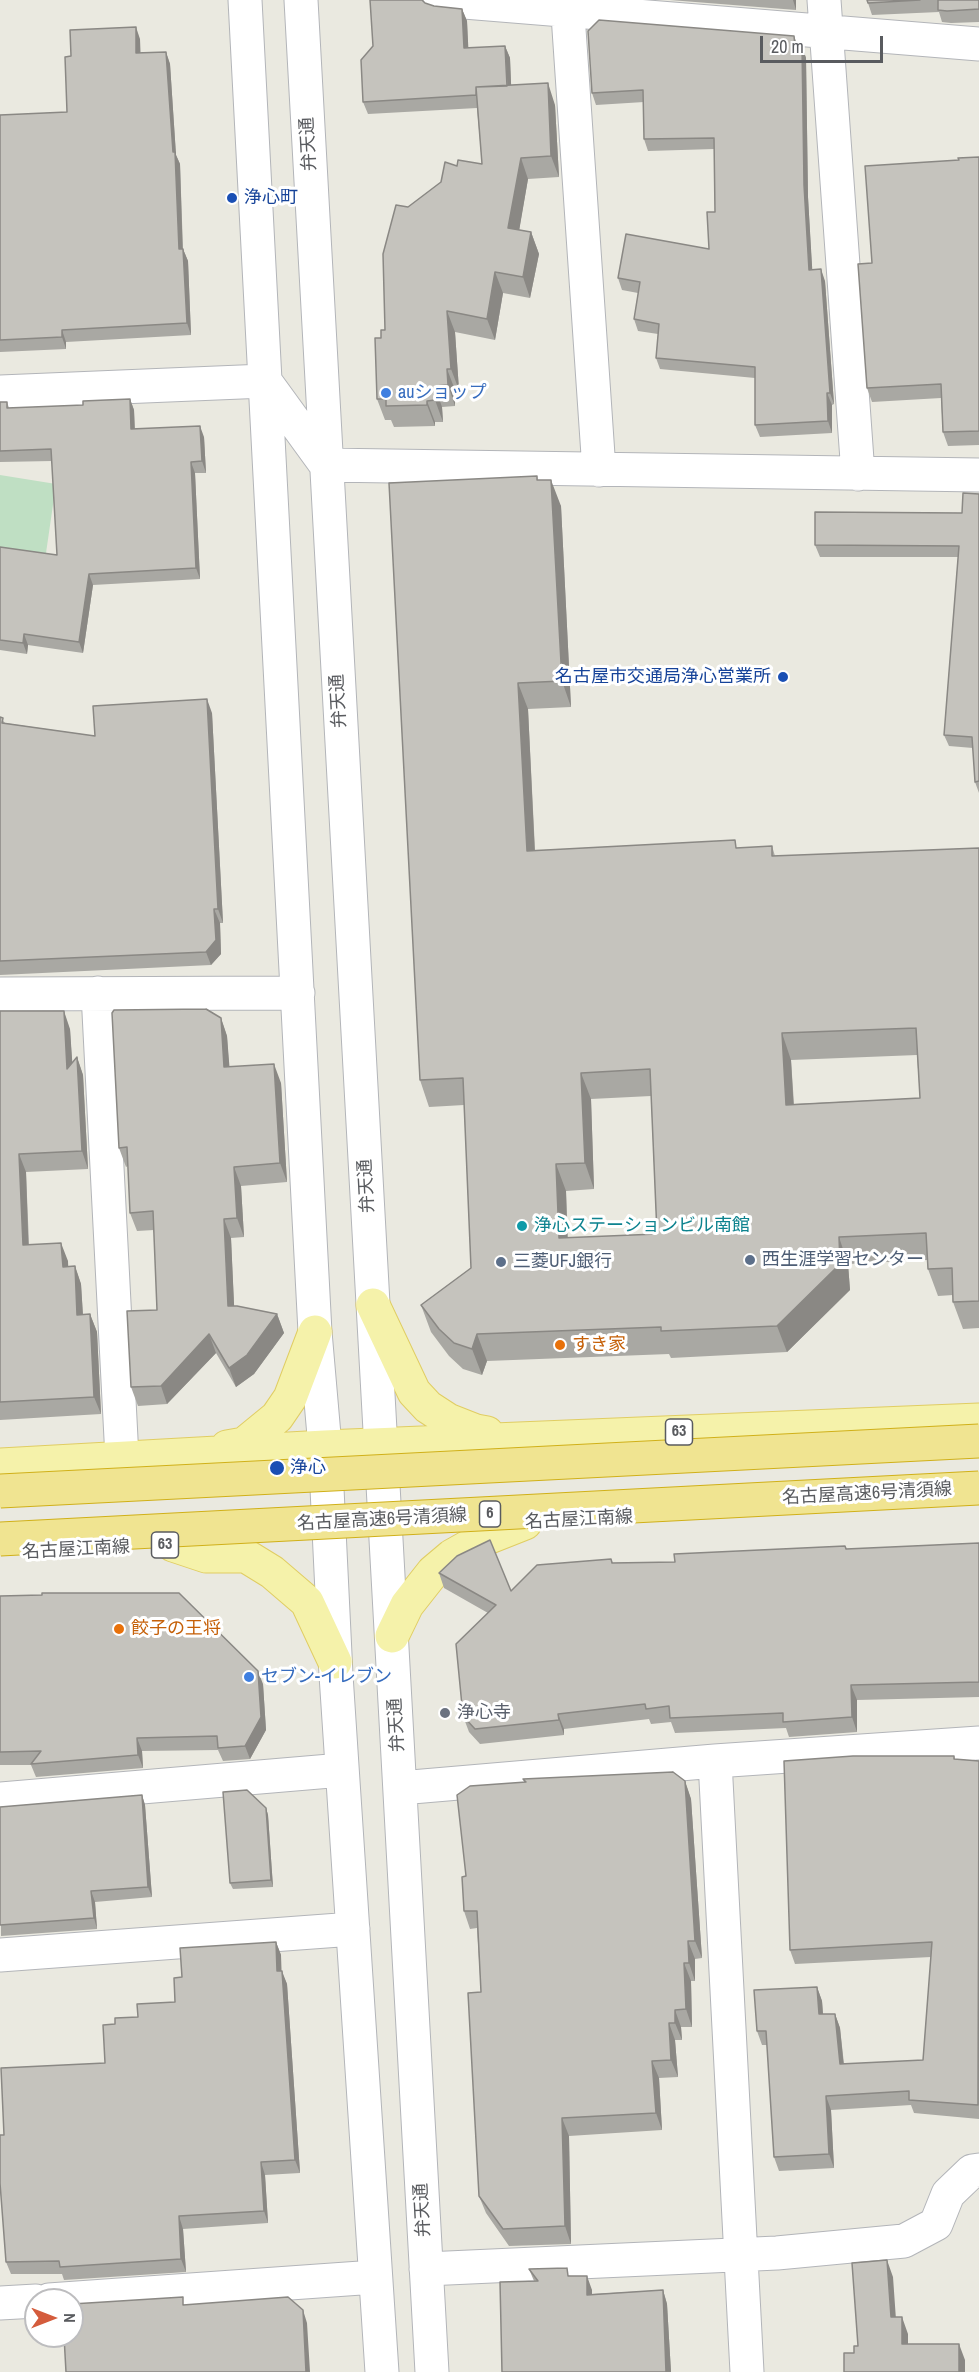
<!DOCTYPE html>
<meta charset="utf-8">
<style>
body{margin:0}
#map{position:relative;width:979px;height:2372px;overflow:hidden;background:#eae9e0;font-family:"Archivo Narrow",sans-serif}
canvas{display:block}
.north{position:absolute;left:24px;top:2288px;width:60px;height:60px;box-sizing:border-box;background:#fff;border:2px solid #bdbdbf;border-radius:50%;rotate:90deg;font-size:16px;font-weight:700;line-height:24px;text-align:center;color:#595b5f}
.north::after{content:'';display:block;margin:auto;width:21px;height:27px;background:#d45c3c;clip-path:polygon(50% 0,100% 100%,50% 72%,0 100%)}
.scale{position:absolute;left:760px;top:36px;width:123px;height:27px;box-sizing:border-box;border:3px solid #595b5f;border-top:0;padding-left:8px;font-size:18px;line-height:21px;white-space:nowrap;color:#595b5f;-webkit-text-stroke:4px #fff;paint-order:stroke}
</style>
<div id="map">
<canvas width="979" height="2372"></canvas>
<div class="north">N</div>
<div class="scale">20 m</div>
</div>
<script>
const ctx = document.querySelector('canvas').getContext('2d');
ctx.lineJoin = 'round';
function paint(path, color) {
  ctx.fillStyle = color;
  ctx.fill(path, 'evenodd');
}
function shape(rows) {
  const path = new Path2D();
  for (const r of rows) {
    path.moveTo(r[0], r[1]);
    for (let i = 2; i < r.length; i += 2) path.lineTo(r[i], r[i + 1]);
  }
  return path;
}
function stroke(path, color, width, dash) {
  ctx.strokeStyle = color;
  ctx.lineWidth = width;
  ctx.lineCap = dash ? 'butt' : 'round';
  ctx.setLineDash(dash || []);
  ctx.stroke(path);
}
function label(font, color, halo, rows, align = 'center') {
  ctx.font = font + ' "Archivo Narrow","Noto Sans JP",sans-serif';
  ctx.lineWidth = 6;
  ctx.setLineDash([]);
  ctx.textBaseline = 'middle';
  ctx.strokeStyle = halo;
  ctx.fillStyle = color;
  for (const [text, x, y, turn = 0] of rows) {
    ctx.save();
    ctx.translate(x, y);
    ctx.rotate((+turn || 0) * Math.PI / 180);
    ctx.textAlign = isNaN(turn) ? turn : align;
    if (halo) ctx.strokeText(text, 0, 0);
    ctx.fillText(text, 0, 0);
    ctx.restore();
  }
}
paint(shape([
 [0,475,56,484,45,560,0,554]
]), '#bfdfc3');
const minor = shape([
 [245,0,315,1332,325,1447,336,1675,382,2372],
 [301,0,432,2372],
 [440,0,979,44],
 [567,0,599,470],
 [824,0,858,474],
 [0,392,265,381,326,465,979,475],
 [98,993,122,1458],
 [0,994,298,993],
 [715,1761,747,2372],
 [400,1788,715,1761,979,1743],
 [0,1799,342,1770],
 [0,1955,353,1929],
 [426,2269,777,2253,904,2241,936,2224,948,2194,972,2171,979,2170],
 [49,2300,375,2277],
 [0,2303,36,2301]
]);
const major = shape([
 [373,1305,414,1392,428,1407,448,1420,476,1431,487,1433],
 [227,1447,244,1444,277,1417,290,1398,315,1332],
 [0,1465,325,1447,979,1420],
 [173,1545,206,1556,246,1556,272,1572,307,1602,335,1662],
 [392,1636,407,1605,433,1572,452,1556,477,1542,525,1523]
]);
stroke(minor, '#b3b5b9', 35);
stroke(major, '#e0cd63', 35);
stroke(minor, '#fff', 33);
stroke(major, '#f5f2aa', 33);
const highwayBridge = shape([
 [0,1491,979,1441],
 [0,1539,979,1488]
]);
stroke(highwayBridge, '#d0b019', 35, []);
stroke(highwayBridge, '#f0e491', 33);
paint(shape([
 [670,0,796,0,796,10],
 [867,0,979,0,979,22,951,23,942,22,939,12,872,15],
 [425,3,434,6,462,9,467,21,468,48,505,46,510,58,511,86,555,105,559,177,528,179,519,230,531,232,539,254,530,298,503,293,495,340,455,332,459,390,455,390,455,406,442,407,443,422,435,422,435,426,394,427,391,420,385,420,377,399,381,338,385,330,408,207,441,182,457,166,482,164,477,108,368,114,363,102,373,46],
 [794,36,798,46,802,46,806,58,808,197,812,270,825,281,834,404,832,405,832,433,760,437,755,425,755,378,660,369,656,358,658,334,638,331,634,319,638,293,622,290,618,278,709,249,715,212,714,149,648,151,644,139,644,102,596,105,592,93],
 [140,39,140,53,166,52,170,64,176,155,180,164,183,249,188,261,191,335,66,342,66,349,0,352,0,115,67,112,71,56],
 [979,157,979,445,948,446,943,432,941,398,872,402,867,388,872,263,959,160],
 [130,399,134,410,135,429,204,437,206,473,195,473,200,579,93,585,83,653,28,645,27,654,0,650,0,547,57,555,52,461,0,462,0,402,7,402,9,408,83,405],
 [537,476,538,480,561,506,571,707,528,709,535,850,738,848,772,846,775,856,979,848,979,1328,963,1329,953,1302,953,1295,938,1296,928,1269,927,1260,848,1264,850,1290,787,1352,671,1358,669,1354,487,1361,482,1375,463,1369,449,1356,431,1332,421,1305,471,1268,464,1105,429,1107,420,1080],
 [917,1055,920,1098,794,1104,791,1060],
 [651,1096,657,1234,568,1238,566,1191,594,1189,591,1099],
 [979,494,979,793,975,782,973,748,949,746,944,735,958,557,820,557,815,545,962,513],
 [212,713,223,923,220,923,221,954,211,965,0,975,0,717,5,723,95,736],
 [0,1011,70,1029,72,1063,77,1057,83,1075,88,1169,26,1172,29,1244,68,1261,68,1266,75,1266,81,1284,83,1315,90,1314,97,1332,101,1414,0,1420],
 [221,1018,227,1036,229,1067,281,1083,287,1182,241,1186,244,1237,231,1238,234,1306,277,1314,284,1333,254,1374,236,1387,216,1353,167,1404,138,1406,131,1387,157,1310,154,1230,137,1231,130,1213,128,1166,126,1167,119,1148],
 [979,1543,979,1697,857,1700,857,1732,789,1737,786,1728,675,1733,671,1722,651,1724,649,1719,564,1729,564,1735,480,1744,469,1732,463,1716,488,1613,444,1588,439,1573,511,1591,611,1559,613,1563,675,1562,845,1546,847,1549],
 [0,1596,263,1684,266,1730,250,1759,223,1761,218,1750,142,1751,143,1768,36,1777,31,1765,0,1765],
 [954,1756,955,1759,979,1761,979,2119,914,2113,911,2105,831,2110,834,2168,779,2171,774,2157,767,2045,762,2045,757,2031,817,1987,822,2001,823,2014,835,2014,840,2028,844,2064,923,2060,931,1957,795,1964,790,1950],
 [523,1779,685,1781,691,1799,702,1958,695,1959,695,1981,691,1981,692,2027,681,2027,682,2040,675,2040,678,2077,659,2078,662,2130,569,2136,571,2244,509,2246,486,2213,479,2196,481,1992,477,1928,470,1929,464,1911,466,1876,524,1782],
 [142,1795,145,1805,152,1897,95,1902,97,1929,1,1936,0,1807],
 [266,1808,268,1815,273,1887,233,1889,230,1883],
 [276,1942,281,1955,281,1971,287,1984,300,2173,265,2175,268,2223,183,2229,186,2272,64,2280,62,2274,11,2274,6,2262,4,2135,105,2063,115,2024,138,2017,175,2002,182,1977],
 [529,2269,571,2276,592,2290,592,2294,663,2290,667,2304,671,2372,534,2281]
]), '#a9a8a3');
paint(shape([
 [793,0,796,0,796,10],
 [462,9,467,21,469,61,464,48],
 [136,27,140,39,141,65,136,53],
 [505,46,510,58,512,106,508,93],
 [802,46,806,58,808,197,813,282,809,270,804,185],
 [166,52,170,64,176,155,180,164,183,261,179,249],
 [548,83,555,105,559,177,551,156],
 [521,158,528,179,516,249,508,228],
 [531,232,539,254,530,298,523,277],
 [183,249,188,261,191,335,187,323],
 [821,269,825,281,834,404,830,393],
 [495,272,503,293,495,340,487,319],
 [447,311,455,332,459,390,451,369],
 [62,330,66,342,66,349,62,337],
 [447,369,455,390,455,406,448,385],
 [435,386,442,407,443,422,435,400],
 [827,393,832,405,832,433,828,421],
 [130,399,134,410,135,440,131,429],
 [427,401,435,422,435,426,427,405],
 [200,426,204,437,206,473,202,461],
 [191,462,195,473,200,579,196,568],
 [551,480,561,506,571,707,562,681],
 [89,574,93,585,83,653,79,642],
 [24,634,28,645,27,654,23,643],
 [518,683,528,709,536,877,527,851],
 [207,699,212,713,223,923,218,909],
 [214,909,220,923,221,954,211,965,206,952],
 [64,1011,70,1029,74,1087,67,1069],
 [221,1018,227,1036,231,1086,224,1067],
 [782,1033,791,1060,795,1131,786,1105],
 [77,1057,83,1075,88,1169,82,1151],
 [274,1064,281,1083,287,1182,280,1163],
 [581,1073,591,1099,594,1189,585,1163],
 [19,1154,26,1172,29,1263,23,1245],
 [556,1164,566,1191,568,1264,559,1238],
 [234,1167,241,1186,244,1237,237,1218],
 [224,1219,231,1238,235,1325,228,1306],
 [839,1237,848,1264,850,1290,787,1352,777,1326],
 [61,1243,68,1261,69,1285,63,1267],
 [75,1266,81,1284,84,1333,77,1315],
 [90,1314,97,1332,101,1414,94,1397],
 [277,1314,284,1333,254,1374,236,1387,229,1368],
 [209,1334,216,1353,167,1404,161,1386],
 [477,1334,487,1361,482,1375,472,1349],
 [258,1671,263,1684,266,1730,250,1759,245,1746],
 [851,1685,857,1700,857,1732,852,1717],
 [558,1714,564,1729,564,1735,559,1720],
 [137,1738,142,1751,143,1768,138,1755],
 [685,1781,691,1799,702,1958,695,1941],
 [142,1795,145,1805,152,1897,148,1887],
 [266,1808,268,1815,273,1887,271,1880],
 [91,1891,95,1902,97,1929,94,1918],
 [688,1941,695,1959,695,1981,689,1963],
 [276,1942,281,1955,282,1984,277,1971],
 [684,1963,691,1981,692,2027,686,2009],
 [282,1971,287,1984,300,2173,295,2160],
 [817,1987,822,2001,824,2028,819,2014],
 [675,2010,681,2027,682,2040,675,2023],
 [835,2014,840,2028,845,2078,840,2064],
 [669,2023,675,2040,678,2077,671,2060],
 [652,2061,659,2078,662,2130,656,2113],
 [826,2096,831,2110,834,2168,829,2154],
 [562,2118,569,2136,571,2244,565,2226],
 [261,2162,265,2175,268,2223,264,2211],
 [179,2216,183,2229,186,2272,181,2259],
 [887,2260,893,2277,897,2334,891,2317],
 [587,2276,592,2290,592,2308,587,2295],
 [663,2290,667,2304,671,2372,666,2372],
 [303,2310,307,2323,310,2372,306,2372],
 [902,2317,908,2334,908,2360,902,2344],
 [959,2344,965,2360,965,2372,959,2372]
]), '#8a8884');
const building = shape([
 [370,0,422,0,425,3,434,6,462,9,464,48,505,46,507,86,476,87,476,95,363,102,361,60,373,46,370,0],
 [867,0,920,0,868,3,867,0],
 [938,0,979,0,979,9,947,11,938,10,938,0],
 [599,20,794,36,795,46,802,46,804,185,809,270,821,269,830,393,827,393,828,421,755,425,755,367,656,358,659,324,634,319,640,282,618,278,626,234,709,249,707,212,715,212,714,138,644,139,643,90,592,93,588,31,599,20],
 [136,27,136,53,166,52,173,152,175,152,179,249,183,249,187,323,62,330,62,337,0,340,0,115,67,112,65,57,71,56,70,30,136,27],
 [548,83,551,156,521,158,508,228,531,232,523,277,495,272,487,319,447,311,451,369,447,369,448,385,435,386,435,400,427,401,427,405,386,406,386,399,377,399,375,338,381,338,381,330,385,330,383,254,396,205,408,207,441,182,445,162,457,166,458,160,482,164,476,87,548,83],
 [979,157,979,431,943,432,941,384,867,388,858,264,872,263,865,166,959,160,958,158,979,157],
 [130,399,131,429,200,426,202,461,191,462,196,568,89,574,79,642,24,634,23,643,0,640,0,547,57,555,51,449,0,451,0,402,7,402,7,408,83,405,83,401,130,399],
 [537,476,537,480,551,480,562,681,518,683,527,851,735,840,736,848,772,846,772,856,979,848,979,1301,953,1302,952,1268,928,1269,926,1233,839,1237,840,1264,777,1326,661,1331,661,1327,477,1334,472,1349,454,1343,439,1329,421,1305,471,1268,463,1078,420,1080,389,483,537,476],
 [916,1028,920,1098,786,1105,782,1033,916,1028],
 [650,1069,657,1234,559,1238,556,1164,585,1163,581,1073,650,1069],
 [963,493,979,494,979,781,975,782,972,737,944,735,959,546,815,545,815,512,962,513,963,493],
 [207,699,218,909,214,909,216,940,206,952,0,961,0,717,3,718,2,723,95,736,93,706,207,699],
 [206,1009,221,1018,224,1067,274,1064,280,1163,234,1167,237,1218,224,1219,228,1306,237,1306,277,1314,247,1355,229,1368,209,1334,161,1386,131,1387,127,1311,157,1310,153,1211,130,1213,127,1147,119,1148,112,1013,114,1010,206,1009],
 [0,1011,64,1011,67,1069,77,1057,82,1151,19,1154,23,1245,61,1243,63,1267,75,1266,77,1315,90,1314,94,1397,0,1402,0,1011],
 [490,1540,511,1591,537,1565,611,1559,612,1563,675,1562,674,1554,845,1546,846,1549,979,1543,979,1682,851,1685,852,1717,783,1722,783,1713,670,1718,669,1706,646,1709,645,1704,558,1714,559,1720,475,1729,463,1716,456,1644,496,1605,439,1573,457,1556,490,1540],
 [42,1593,179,1593,258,1671,261,1717,245,1746,218,1748,217,1736,137,1738,138,1755,31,1764,41,1751,0,1752,0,1596,42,1595,42,1593],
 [853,1756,954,1756,954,1759,979,1761,978,2105,909,2100,909,2091,826,2096,829,2154,774,2157,766,2031,757,2031,754,1990,817,1987,819,2014,835,2014,840,2064,923,2060,932,1942,790,1950,784,1761,853,1756],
 [673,1772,685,1781,695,1941,688,1941,689,1963,684,1963,686,2009,675,2010,675,2023,669,2023,671,2060,652,2061,656,2113,562,2118,565,2226,503,2229,479,2196,468,1993,481,1992,477,1911,464,1911,462,1877,466,1876,457,1795,470,1786,526,1782,523,1779,673,1772],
 [247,1790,266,1808,271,1880,230,1883,223,1792,247,1790],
 [142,1795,148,1887,91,1891,94,1918,0,1925,0,1807,142,1795],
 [276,1942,277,1971,282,1971,295,2160,261,2162,264,2211,179,2216,181,2259,60,2267,59,2261,6,2262,0,2183,0,2135,4,2135,1,2068,105,2063,103,2025,115,2024,115,2018,138,2017,137,2004,175,2002,174,1978,182,1977,180,1948,276,1942],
 [887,2260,891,2317,902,2317,902,2344,959,2344,959,2372,844,2372,844,2353,854,2353,854,2346,858,2346,852,2263,887,2260],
 [567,2268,568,2276,587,2276,587,2295,663,2290,666,2372,502,2372,500,2282,538,2281,529,2269,567,2268],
 [183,2297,183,2305,288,2297,303,2310,306,2372,66,2372,64,2336,72,2336,72,2304,183,2297]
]);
paint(building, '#c5c3bd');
stroke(building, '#8a8884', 1.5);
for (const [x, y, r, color] of [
 [232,198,6,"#1a4fb4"],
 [386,393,6,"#3f7fe0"],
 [783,677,6,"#1a4fb4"],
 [522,1226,6,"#0f9aa8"],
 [750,1260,6,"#5c6f8a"],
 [501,1262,6,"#5c6f8a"],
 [560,1345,6,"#e8710a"],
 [277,1468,8,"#1a4fb4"],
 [119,1629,6,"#e8710a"],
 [249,1677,6,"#3f7fe0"],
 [445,1713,6,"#6b7280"]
]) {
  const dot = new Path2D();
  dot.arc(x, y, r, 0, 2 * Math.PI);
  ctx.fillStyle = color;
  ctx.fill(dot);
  stroke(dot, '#fff', 2);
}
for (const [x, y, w] of [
 [679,1432,27],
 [490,1514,21],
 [165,1545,27]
]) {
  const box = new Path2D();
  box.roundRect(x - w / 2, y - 13, w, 26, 4.5);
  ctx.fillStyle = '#fff';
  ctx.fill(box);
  stroke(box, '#595b5f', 1.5);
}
label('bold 16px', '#595b5f', null, [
 ["63",679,1432],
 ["6",490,1514],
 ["63",165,1545]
]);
label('18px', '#595b5f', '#fff', [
 ["弁天通",309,144,-93],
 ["弁天通",339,701,-93],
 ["弁天通",367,1186,-93],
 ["名古屋高速6号清須線",867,1494,-3],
 ["名古屋高速6号清須線",382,1520,-3],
 ["名古屋江南線",579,1520,-3],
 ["名古屋江南線",76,1550,-3],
 ["弁天通",397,1725,-93],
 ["弁天通",423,2210,-93]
]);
label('18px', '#164399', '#fff', [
 ["浄心町",244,198],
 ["名古屋市交通局浄心営業所",771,677,"right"],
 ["浄心",290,1468]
], 'left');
label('18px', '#366cbe', '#fff', [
 ["auショップ",398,393],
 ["セブン-イレブン",261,1677]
], 'left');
label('18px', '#0d838f', '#fff', [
 ["浄心ステーションビル南館",534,1226]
], 'left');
label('18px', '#4e5e75', '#fff', [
 ["西生涯学習センター",762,1260],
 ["三菱UFJ銀行",513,1262]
], 'left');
label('18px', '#c56008', '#fff', [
 ["すき家",572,1345],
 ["餃子の王将",131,1629]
], 'left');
label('18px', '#5b616d', '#fff', [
 ["浄心寺",457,1713]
], 'left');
</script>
